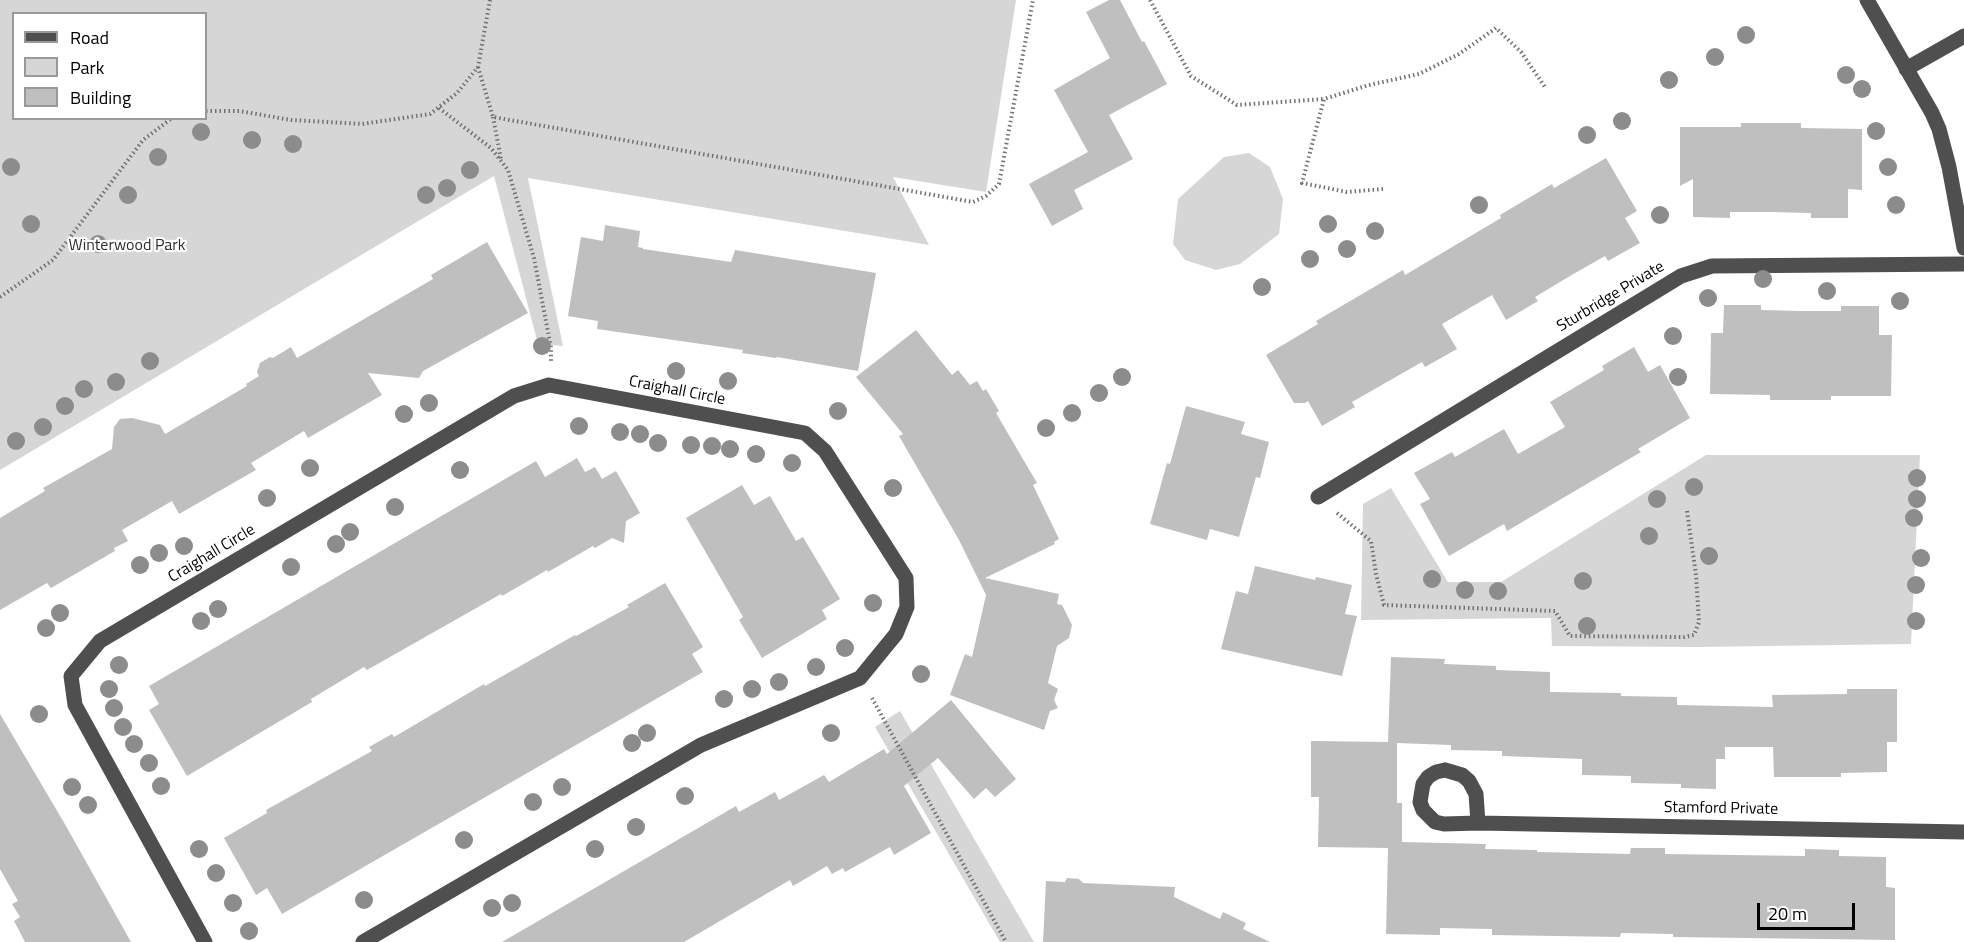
<!DOCTYPE html>
<style>
body{margin:0}
#map{position:relative;width:1964px;height:942px;overflow:hidden;background:#fff;font-family:"Titillium Web",sans-serif}
canvas{display:block}
.legend{position:absolute;left:12px;top:12px;width:195px;height:108px;box-sizing:border-box;background:#fff;border:2px solid #999;margin:0;padding:8px 10px;list-style:none;font-size:18px;color:#000}
.legend li{display:flex;align-items:center;gap:12px;height:30px}
.legend b{width:30px;border:2px solid #999}
.scale{position:absolute;left:1757px;top:903px;width:98px;height:27px;box-sizing:border-box;border:3px solid #000;border-top:0;padding-left:8px;font-size:18px;line-height:21px;white-space:nowrap;color:#000;-webkit-text-stroke:4px #fff;paint-order:stroke}
</style>
<div id="map">
<canvas width="1964" height="942"></canvas>
<ul class="legend">
<li><b style="height:8px;background:#4f4f4f"></b>Road</li>
<li><b style="height:16px;background:#d6d6d6"></b>Park</li>
<li><b style="height:16px;background:#bfbfbf"></b>Building</li>
</ul>
<div class="scale">20 m</div>
</div>
<script>
const ctx = document.querySelector('canvas').getContext('2d');
ctx.lineJoin = 'round';
function paint(path, color) {
  ctx.fillStyle = color;
  ctx.fill(path, 'evenodd');
}
function shape(rows) {
  const path = new Path2D();
  for (const r of rows) {
    path.moveTo(r[0], r[1]);
    for (let i = 2; i < r.length; i += 2) path.lineTo(r[i], r[i + 1]);
  }
  return path;
}
function stroke(path, color, width, dash) {
  ctx.strokeStyle = color;
  ctx.lineWidth = width;
  ctx.lineCap = dash ? 'butt' : 'round';
  ctx.setLineDash(dash || []);
  ctx.stroke(path);
}
function label(font, color, halo, rows, align = 'center') {
  ctx.font = font + ' "Titillium Web",sans-serif';
  ctx.lineWidth = 4.5;
  ctx.setLineDash([]);
  ctx.textBaseline = 'middle';
  ctx.strokeStyle = halo;
  ctx.fillStyle = color;
  for (const [text, x, y, turn = 0] of rows) {
    ctx.save();
    ctx.translate(x, y);
    ctx.rotate((+turn || 0) * Math.PI / 180);
    ctx.textAlign = isNaN(turn) ? turn : align;
    if (halo) ctx.strokeText(text, 0, 0);
    ctx.fillText(text, 0, 0);
    ctx.restore();
  }
}
paint(shape([
 [0,0,1016,0,986,192,893,177,929,245,528,178,563,346,538,344,494,176,0,470],
 [14,14,206,14,206,118,14,118],
 [1249,153,1270,167,1283,199,1279,234,1240,264,1216,270,1185,260,1173,244,1178,199,1224,157],
 [1706,455,1920,455,1911,644,1696,647,1552,646,1551,618,1361,620,1363,504,1391,488,1448,582,1501,582],
 [900,711,1034,942,1000,942,875,727]
]), '#d6d6d6');
paint(shape([
 [1109,0,1120,0,1142,42,1144,41,1167,84,1109,115,1133,159,1074,190,1083,209,1052,226,1029,184,1088,152,1054,90,1110,58,1086,12],
 [1741,123,1801,123,1801,128,1862,129,1862,190,1848,189,1848,218,1811,218,1811,213,1770,212,1730,212,1730,218,1693,217,1693,179,1680,186,1680,127,1741,127],
 [1606,158,1637,211,1625,218,1640,243,1608,261,1605,256,1570,276,1535,297,1538,301,1506,320,1492,295,1442,324,1457,349,1425,367,1422,362,1352,402,1355,407,1322,426,1308,401,1305,403,1294,403,1266,355,1318,324,1316,321,1403,270,1405,275,1501,218,1500,215,1552,184,1554,188],
 [605,225,640,231,638,247,643,248,643,249,731,262,735,250,876,273,858,371,777,357,776,358,742,353,743,350,597,329,598,321,568,316,581,237,603,241],
 [487,242,528,313,423,371,419,378,368,373,382,395,308,438,304,431,251,463,256,470,179,514,172,501,122,530,128,541,114,548,115,551,51,588,47,583,0,610,0,518,45,491,43,488,112,449,114,427,120,419,132,418,160,425,165,434,247,386,246,384,259,376,257,372,260,363,270,357,273,358,291,347,297,358,433,279,431,275],
 [1724,305,1761,305,1761,310,1801,311,1841,311,1841,306,1879,306,1879,335,1892,335,1891,396,1831,396,1831,400,1770,400,1770,395,1710,394,1711,333,1723,333],
 [916,330,952,375,958,370,970,385,977,381,983,391,986,389,999,411,996,413,1037,483,1033,485,1059,539,1054,542,1055,544,985,578,1059,594,1057,604,1062,605,1072,625,1069,638,1057,646,1048,683,1058,689,1054,700,1058,708,1050,711,1044,730,950,695,965,654,972,657,986,595,959,540,899,436,903,434,856,377],
 [1634,347,1648,372,1660,365,1690,418,1638,449,1641,452,1507,531,1504,524,1449,556,1420,504,1430,499,1414,473,1452,452,1455,457,1504,429,1518,454,1565,427,1550,402,1604,370,1602,366],
 [1186,406,1245,422,1241,434,1269,442,1260,478,1256,477,1239,537,1210,529,1207,540,1150,524,1167,463,1170,464],
 [577,458,585,472,595,467,602,479,616,471,640,513,626,521,624,543,612,538,595,548,593,546,548,572,547,570,502,596,501,594,367,670,364,667,311,699,312,702,187,776,149,710,159,704,149,686,536,461,545,477],
 [742,485,754,505,770,496,796,541,803,537,840,599,822,610,827,619,762,658,739,620,743,617,686,518],
 [1255,566,1315,580,1316,577,1352,585,1345,614,1357,616,1342,676,1221,649,1236,591,1248,594],
 [665,583,703,647,692,654,703,672,282,914,267,888,256,895,224,838,267,813,266,810,372,751,369,747,392,734,394,737,484,684,485,686,575,635,576,636,629,607,627,605],
 [1391,657,1445,659,1444,664,1496,666,1496,670,1550,672,1550,692,1621,693,1621,696,1677,697,1677,705,1773,707,1772,695,1847,694,1847,689,1897,689,1897,742,1887,742,1887,772,1841,773,1841,777,1774,777,1773,747,1725,747,1725,759,1716,759,1716,789,1681,788,1681,784,1631,783,1631,776,1582,775,1582,759,1502,756,1502,751,1451,750,1451,745,1397,743,1397,803,1402,803,1402,842,1486,844,1485,849,1537,850,1537,852,1630,854,1631,848,1665,848,1665,854,1805,856,1805,849,1839,850,1839,856,1886,857,1886,887,1895,888,1895,940,1673,937,1673,934,1621,933,1620,937,1492,935,1492,929,1440,928,1440,935,1386,934,1388,848,1318,847,1319,797,1311,797,1311,741,1388,742],
 [951,700,1016,779,995,797,986,788,974,799,938,758,904,786,931,833,894,855,890,847,845,872,843,868,832,874,827,866,793,886,790,880,684,942,502,942,736,806,739,812,775,792,779,800,824,775,829,782,884,749,887,754],
 [0,714,66,826,131,942,25,942,14,921,20,917,12,904,18,901,0,869],
 [1067,878,1079,879,1083,883,1175,887,1174,897,1220,919,1223,912,1246,923,1243,929,1270,942,1043,942,1046,881,1065,882]
]), '#bfbfbf');
stroke(shape([
 [1150,0,1191,76,1237,105,1324,99],
 [478,67,493,117,973,202,986,196,999,184,1033,0],
 [439,108,491,148,508,170,534,258,551,348,551,362],
 [206,111,239,111,291,120,362,124,430,114,457,93,478,67,490,0],
 [493,117,501,159],
 [1383,189,1347,192,1302,183,1324,99,1369,85,1419,74,1459,54,1496,28,1521,52,1545,87],
 [0,297,53,260,143,140,172,118],
 [1337,513,1371,541,1376,574,1384,605,1555,611,1570,636,1684,637,1694,635,1699,622,1696,575,1687,511],
 [872,698,1006,942]
]), '#717171', 4, [1.5, 3]);
stroke(shape([
 [1867,0,1932,113,1939,129,1949,167,1964,248],
 [1906,69,1964,36],
 [1318,497,1681,276,1712,266,1964,264],
 [1445,770,1462,775,1469,781,1476,794,1478,823,1444,824,1435,822,1423,810,1420,802,1423,784,1428,777,1436,772,1445,770],
 [1478,823,1964,832],
 [205,942,75,705,71,676,100,641,514,396,549,385,805,433,825,451,906,578,907,607,896,634,860,678,701,745,363,942]
]), '#4f4f4f', 15);
ctx.fillStyle = '#8c8c8c';
for (const [x, y] of [
 [1746,35],
 [1715,57],
 [1846,75],
 [1669,80],
 [1862,89],
 [1622,121],
 [1876,131],
 [201,132],
 [1587,135],
 [252,140],
 [293,144],
 [158,157],
 [11,167],
 [1888,167],
 [470,170],
 [447,188],
 [128,195],
 [426,195],
 [1479,205],
 [1896,205],
 [1660,215],
 [31,224],
 [1328,224],
 [1375,231],
 [98,244],
 [1347,249],
 [1310,259],
 [1763,279],
 [1262,287],
 [1827,291],
 [1708,298],
 [1900,301],
 [1673,336],
 [542,346],
 [150,361],
 [676,371],
 [1122,377],
 [1678,377],
 [728,381],
 [116,382],
 [84,389],
 [1099,393],
 [429,403],
 [65,406],
 [838,411],
 [1072,413],
 [404,414],
 [579,426],
 [43,427],
 [1046,428],
 [620,432],
 [640,434],
 [16,441],
 [658,443],
 [691,445],
 [712,446],
 [730,449],
 [756,454],
 [792,463],
 [310,468],
 [460,470],
 [1917,478],
 [1694,487],
 [893,488],
 [267,498],
 [1657,499],
 [1917,499],
 [395,507],
 [1914,518],
 [350,532],
 [1649,536],
 [336,544],
 [184,546],
 [159,553],
 [1709,556],
 [1921,558],
 [140,565],
 [291,567],
 [1432,579],
 [1583,581],
 [1916,585],
 [1465,590],
 [1498,591],
 [873,603],
 [218,609],
 [60,613],
 [201,621],
 [1916,621],
 [1587,626],
 [46,628],
 [845,648],
 [119,665],
 [816,667],
 [921,674],
 [779,682],
 [109,689],
 [752,689],
 [724,699],
 [114,708],
 [39,714],
 [123,727],
 [647,733],
 [831,733],
 [632,743],
 [134,744],
 [149,763],
 [161,786],
 [72,787],
 [562,787],
 [685,796],
 [533,802],
 [88,805],
 [636,827],
 [464,840],
 [199,849],
 [595,849],
 [216,873],
 [364,900],
 [233,903],
 [512,903],
 [492,908],
 [249,931]
]) {
  ctx.beginPath();
  ctx.arc(x, y, 9, 0, 2 * Math.PI);
  ctx.fill();
}
label('16px', '#2d2d2d', '#fff', [
 ["Winterwood Park",127,246]
]);
label('16px', '#000', '#fff', [
 ["Sturbridge Private",1611,297,-31],
 ["Craighall Circle",677,391,11],
 ["Craighall Circle",212,554,-31],
 ["Stamford Private",1721,809,1]
]);
</script>
